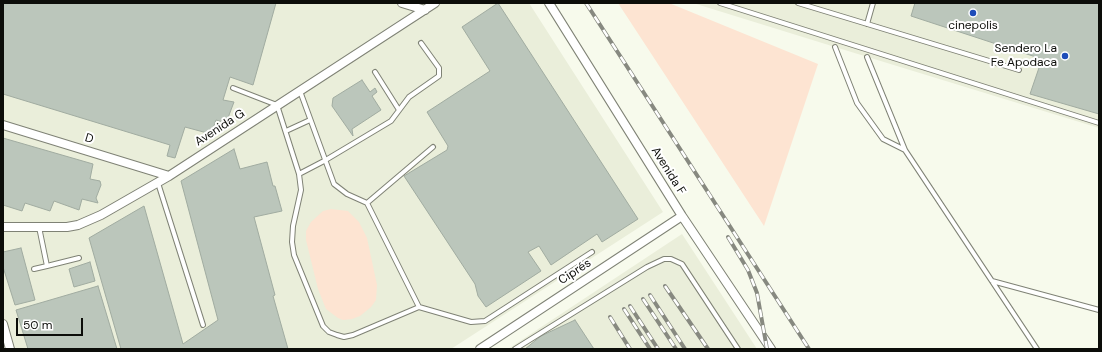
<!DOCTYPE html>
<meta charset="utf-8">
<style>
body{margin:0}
#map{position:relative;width:1102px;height:352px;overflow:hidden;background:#f7faec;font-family:"DM Sans",sans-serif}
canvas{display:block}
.frame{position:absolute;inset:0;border:4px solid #0c0d09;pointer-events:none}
.scale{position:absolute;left:16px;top:318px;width:67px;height:18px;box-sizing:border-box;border:2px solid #0c0d09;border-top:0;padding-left:5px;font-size:12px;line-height:14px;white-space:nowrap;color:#0c0d09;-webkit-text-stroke:3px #fff;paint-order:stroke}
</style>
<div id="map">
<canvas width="1102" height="352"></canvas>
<div class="frame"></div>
<div class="scale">50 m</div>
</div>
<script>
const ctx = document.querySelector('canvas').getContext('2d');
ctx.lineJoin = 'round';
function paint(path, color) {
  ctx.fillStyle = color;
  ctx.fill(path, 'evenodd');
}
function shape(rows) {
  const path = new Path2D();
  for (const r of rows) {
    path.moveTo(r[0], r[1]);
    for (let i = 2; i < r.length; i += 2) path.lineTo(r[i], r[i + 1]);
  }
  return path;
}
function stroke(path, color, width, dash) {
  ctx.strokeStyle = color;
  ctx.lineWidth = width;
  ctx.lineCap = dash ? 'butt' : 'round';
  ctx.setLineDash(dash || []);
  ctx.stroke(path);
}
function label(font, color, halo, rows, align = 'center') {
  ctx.font = font + ' "DM Sans",sans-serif';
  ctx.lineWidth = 4;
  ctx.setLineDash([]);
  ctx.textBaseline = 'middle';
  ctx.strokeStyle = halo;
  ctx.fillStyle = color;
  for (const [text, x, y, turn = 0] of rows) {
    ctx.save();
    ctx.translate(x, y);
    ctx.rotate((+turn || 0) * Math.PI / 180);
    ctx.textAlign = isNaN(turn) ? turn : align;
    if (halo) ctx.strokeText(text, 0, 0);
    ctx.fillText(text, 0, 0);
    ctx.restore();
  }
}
paint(shape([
 [3,3,529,3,663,212,451,349,3,349],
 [693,3,1099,3,1099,128,835,47],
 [682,234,757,349,508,349]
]), '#eaeeda');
paint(shape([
 [618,3,669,3,818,64,764,226],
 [331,209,348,211,359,222,367,238,377,285,376,300,371,307,360,316,352,319,343,320,338,318,326,309,318,289,306,240,306,231,311,222,323,211]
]), '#fde4d2');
const building = shape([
 [3,3,276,3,253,85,230,77,223,100,234,102,226,123,216,120,211,134,185,127,175,158,167,156,170,145,3,94,3,3],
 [498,3,638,219,602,242,597,234,551,265,539,246,528,252,541,271,486,307,478,296,475,284,404,176,447,150,448,146,427,112,490,71,462,27,498,3],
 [915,3,1099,3,1099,114,1030,94,1042,59,911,16,915,3],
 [362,80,370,92,375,88,377,92,372,96,381,110,352,129,353,136,332,106,333,98,362,80],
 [3,138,93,164,90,179,100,181,101,185,96,198,98,203,82,199,79,210,54,201,50,211,25,203,22,211,3,205,3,138],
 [234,149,240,169,267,162,273,186,275,186,282,211,254,217,275,295,273,296,288,349,121,349,89,238,144,206,183,344,218,320,181,181,234,149],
 [21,248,35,300,15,305,3,267,3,252,21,248],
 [90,262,95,281,74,287,69,269,90,262],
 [98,286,117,349,28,349,16,310,98,286],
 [575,320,594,349,525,349,541,336,575,320]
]);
paint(building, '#bbc6bb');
stroke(building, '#a1aca1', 1);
const lane = shape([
 [720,3,1099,123],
 [798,3,1019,70],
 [867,24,873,3],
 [835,47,857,103,883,139,905,150],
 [867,57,905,150,1037,349],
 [375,72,399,110],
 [233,88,277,105,299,174,301,190,293,226,292,242,294,255,323,326,329,332,337,335,344,337,353,335,419,307,367,203,433,147],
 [300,91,334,184,347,194,367,203],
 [286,131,310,120],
 [299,174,324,161,391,121,409,97,439,76,439,68,421,43],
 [158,183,203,325],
 [39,227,47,266,79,258],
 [34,269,47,266],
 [992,281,1099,310],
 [419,307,471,322,485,321,592,252],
 [515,349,647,267,664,259,671,259,682,264,738,349]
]);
const street = shape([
 [402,3,425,10],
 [549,3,682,216,771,349],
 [3,125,169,176],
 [3,227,67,227,78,225,101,215,169,176,435,3],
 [3,324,10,349],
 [480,349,682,216]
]);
stroke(lane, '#7f8275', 6);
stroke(street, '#7f8275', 10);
stroke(lane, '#fff', 4);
stroke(street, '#fff', 8);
const rail = shape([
 [586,3,809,349],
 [728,237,748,270,757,293,767,349],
 [665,286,708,349],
 [650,295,685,349],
 [643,299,676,349],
 [630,306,658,349],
 [624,309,650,349],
 [610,317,630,349]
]);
stroke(rail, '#878980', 4);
stroke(rail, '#fff', 2.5, [8]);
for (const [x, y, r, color] of [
 [973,13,4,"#1d4cb9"],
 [1065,56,4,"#1d4cb9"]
]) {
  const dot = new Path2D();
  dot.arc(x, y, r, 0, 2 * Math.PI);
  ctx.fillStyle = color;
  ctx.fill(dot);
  stroke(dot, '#fff', 1.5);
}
label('12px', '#0c0d09', '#fff', [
 ["cinepolis",973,26],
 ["Sendero La",1057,49,"right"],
 ["Fe Apodaca",1057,63,"right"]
]);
label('12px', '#0c0d09', '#fff', [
 ["Avenida G",220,128,-33],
 ["D",89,139,17],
 ["Avenida F",668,171,58],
 ["Ciprés",575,272,-33]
]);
</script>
